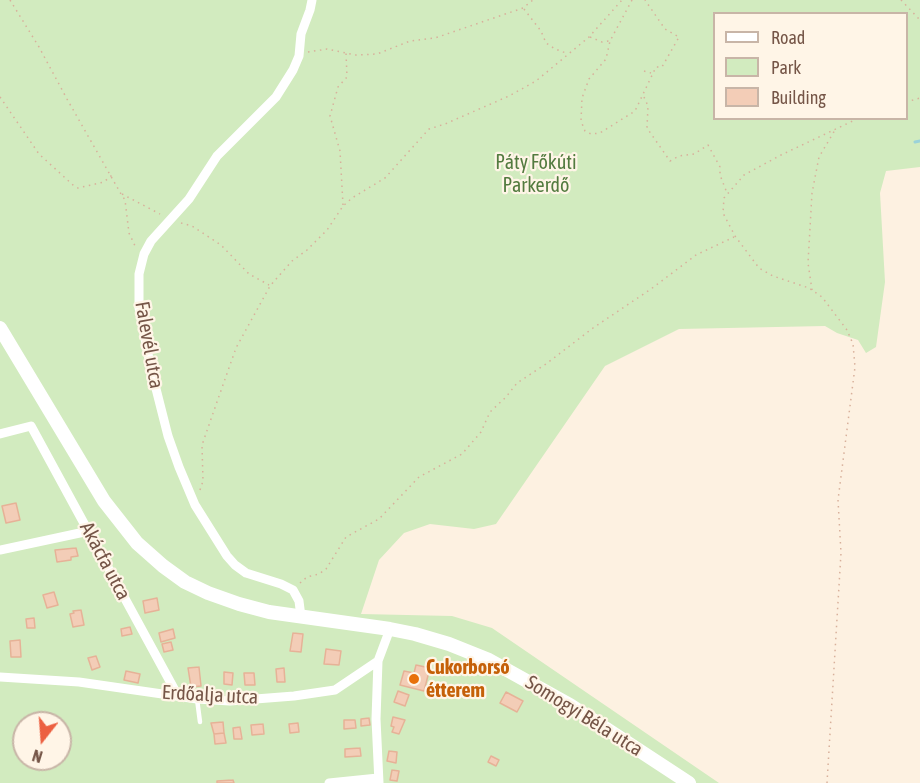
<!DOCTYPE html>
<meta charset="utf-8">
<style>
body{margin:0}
#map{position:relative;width:920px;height:783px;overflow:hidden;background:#fdf1e1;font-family:"Asap Condensed",sans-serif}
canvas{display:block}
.legend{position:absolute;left:713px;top:12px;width:195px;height:108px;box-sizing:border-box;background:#fff5e7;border:2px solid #c8b5a7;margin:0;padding:8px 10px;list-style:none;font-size:18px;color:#755547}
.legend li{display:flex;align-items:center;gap:12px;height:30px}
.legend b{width:30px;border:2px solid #c8b5a7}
.north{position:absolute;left:12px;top:711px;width:60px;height:60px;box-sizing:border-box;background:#fff5e7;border:2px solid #c8b5a7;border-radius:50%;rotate:197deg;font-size:16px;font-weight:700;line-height:24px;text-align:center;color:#755547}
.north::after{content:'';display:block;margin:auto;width:21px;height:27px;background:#ec6041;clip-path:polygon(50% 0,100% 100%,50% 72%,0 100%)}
</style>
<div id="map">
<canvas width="920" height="783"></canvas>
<ul class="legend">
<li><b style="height:8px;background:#fff"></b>Road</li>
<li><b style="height:16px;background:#d2ebbf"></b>Park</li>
<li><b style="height:16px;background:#f3cdb7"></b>Building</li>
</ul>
<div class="north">N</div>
</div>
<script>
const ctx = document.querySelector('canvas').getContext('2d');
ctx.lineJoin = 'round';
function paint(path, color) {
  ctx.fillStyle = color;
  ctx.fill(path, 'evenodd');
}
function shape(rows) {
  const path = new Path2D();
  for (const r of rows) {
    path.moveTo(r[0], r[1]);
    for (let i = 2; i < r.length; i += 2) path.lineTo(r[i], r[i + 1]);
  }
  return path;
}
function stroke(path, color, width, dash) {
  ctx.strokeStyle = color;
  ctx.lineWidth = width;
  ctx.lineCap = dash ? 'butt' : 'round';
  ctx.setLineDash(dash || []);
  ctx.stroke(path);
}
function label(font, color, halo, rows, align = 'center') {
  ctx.font = font + ' "Asap Condensed",sans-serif';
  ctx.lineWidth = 4.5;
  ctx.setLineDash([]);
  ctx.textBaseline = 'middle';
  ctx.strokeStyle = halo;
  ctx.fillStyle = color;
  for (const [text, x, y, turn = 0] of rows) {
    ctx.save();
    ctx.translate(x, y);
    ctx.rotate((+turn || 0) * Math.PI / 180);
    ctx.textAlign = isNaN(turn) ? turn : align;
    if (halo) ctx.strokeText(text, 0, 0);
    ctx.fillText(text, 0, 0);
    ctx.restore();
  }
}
paint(shape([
 [0,0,920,0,920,167,886,171,880,193,885,282,876,347,866,353,858,340,837,333,825,326,679,329,605,366,496,524,474,529,430,524,404,533,379,560,361,614,452,616,492,628,719,783,0,783],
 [714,14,906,14,906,118,714,118],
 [24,723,60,723,60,759,24,759]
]), '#d2ebbf');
stroke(shape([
 [915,142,920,141]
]), '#9bd2d9', 3);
const building = shape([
 [16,503,20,520,6,523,2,506,16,503],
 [76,548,78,556,71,557,71,560,57,562,55,550,76,548],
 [54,592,58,605,47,608,43,595,54,592],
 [157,598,159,610,145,613,143,601,157,598],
 [81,610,84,625,73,627,70,614,74,613,73,611,81,610],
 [34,618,35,628,27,628,26,619,34,618],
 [130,627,132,634,122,636,121,629,130,627],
 [173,629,175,638,161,642,159,633,173,629],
 [293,633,303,634,301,652,290,651,293,633],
 [20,640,21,657,11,657,10,641,20,640],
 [171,642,173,650,164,652,162,644,171,642],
 [326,649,341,651,339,665,324,664,326,649],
 [96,656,100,667,92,670,88,658,96,656],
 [416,665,430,668,424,691,400,685,404,671,414,673,416,665],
 [199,667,201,686,191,687,188,668,199,667],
 [284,668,285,682,277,682,276,669,284,668],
 [126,671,140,674,138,683,124,680,126,671],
 [224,672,233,673,232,685,224,684,224,672],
 [244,673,254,673,255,685,245,685,244,673],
 [398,691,409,695,405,706,394,702,398,691],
 [506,692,523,701,517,712,500,703,506,692],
 [393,717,405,720,399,734,392,732,394,727,391,726,393,717],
 [369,718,370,725,361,726,361,719,369,718],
 [49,719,60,719,60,730,60,723,49,723,49,719],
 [344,720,355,720,356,728,344,729,344,720],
 [223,722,224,733,214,734,211,723,223,722],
 [298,723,299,732,290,733,289,724,298,723],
 [263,724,264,734,252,735,251,725,263,724],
 [240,727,242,739,234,739,233,728,240,727],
 [224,733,226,743,215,744,214,734,224,733],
 [60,734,66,734,66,744,60,743,60,734],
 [360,748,361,756,345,757,345,749,360,748],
 [389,751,397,752,396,763,387,761,389,751],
 [491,756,499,760,496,766,488,762,491,756],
 [392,770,399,771,397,781,390,780,392,770],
 [233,780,234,783,217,783,217,781,233,780]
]);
paint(building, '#f3cdb7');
stroke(building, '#e6b297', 1.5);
stroke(shape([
 [10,0,39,47,67,99,121,194,125,200,129,233,136,248],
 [632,0,610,41,606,59,589,79,582,98,581,121,585,131,591,134,600,133,635,111,656,67,662,67,679,37,665,29,645,0],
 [901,0,920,20],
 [524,9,541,31,546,43,555,49,566,53],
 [590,37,602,42,609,41],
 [308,52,327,49,355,55,377,54,410,41,435,38,523,8,533,0],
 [644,71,651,73],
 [0,97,39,154,73,185,78,188,104,182,112,175],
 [644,97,648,106,647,128,670,161,679,156,694,154,708,145,720,167,720,175,727,193],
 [906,102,920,98],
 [122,194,160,214],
 [343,205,340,151,330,116,338,87,347,77,346,53],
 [181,223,192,226,221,245,249,274,269,285],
 [812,290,808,263,812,193,819,157,835,130],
 [200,490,203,481,202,445,218,399,236,348,270,286,292,261,307,250,327,230,343,206,352,198,385,178,429,129,445,124,509,96,536,81,589,37,622,0],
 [300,583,307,577,319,574,326,569,346,537,379,519,419,477,462,454,481,432,490,412,506,397,517,383,546,364,593,328,651,289,696,255,734,237],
 [827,783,841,553,838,500,855,367,853,344,847,330,822,297,809,288,773,276,759,268,735,236,723,213,724,198,744,175,781,155,859,118]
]), '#d8b09b', 1.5, [1.5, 4.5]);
stroke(shape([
 [197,699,200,722]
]), '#fff', 4.5);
stroke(shape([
 [0,434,31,426,178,696],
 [0,550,89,531],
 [301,617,299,601,293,590,281,584,246,573,235,565,227,556,195,505,179,467,168,436,151,369,139,308,139,274,144,254,151,241,189,199,217,156,276,97,293,70,299,56,301,34,310,10,312,0],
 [378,661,376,719,379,783],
 [0,677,79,682,197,699,230,701,294,696,335,690,378,661,390,629],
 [329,783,378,778]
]), '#fff', 9);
stroke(shape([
 [0,328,104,501,137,543,163,566,185,582,208,593,239,604,269,612,390,629,415,634,449,644,489,660,570,705,689,783]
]), '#fff', 14);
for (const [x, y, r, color] of [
 [414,679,6,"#e8710a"]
]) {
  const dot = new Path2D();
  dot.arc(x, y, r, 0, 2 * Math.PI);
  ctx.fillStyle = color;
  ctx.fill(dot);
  stroke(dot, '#fff5e7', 2);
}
label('20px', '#537b3f', '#fff5e7', [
 ["Páty Főkúti",536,163],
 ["Parkerdő",536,186]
]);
label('20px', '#755547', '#fff5e7', [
 ["Falevél utca",149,345,80],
 ["Akácfa utca",105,561,62],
 ["Erdőalja utca",210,695,3],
 ["Somogyi Béla utca",584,716,32]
]);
label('bold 20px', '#c56008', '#fff5e7', [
 ["Cukorborsó",426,668],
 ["étterem",426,691]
], 'left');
</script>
